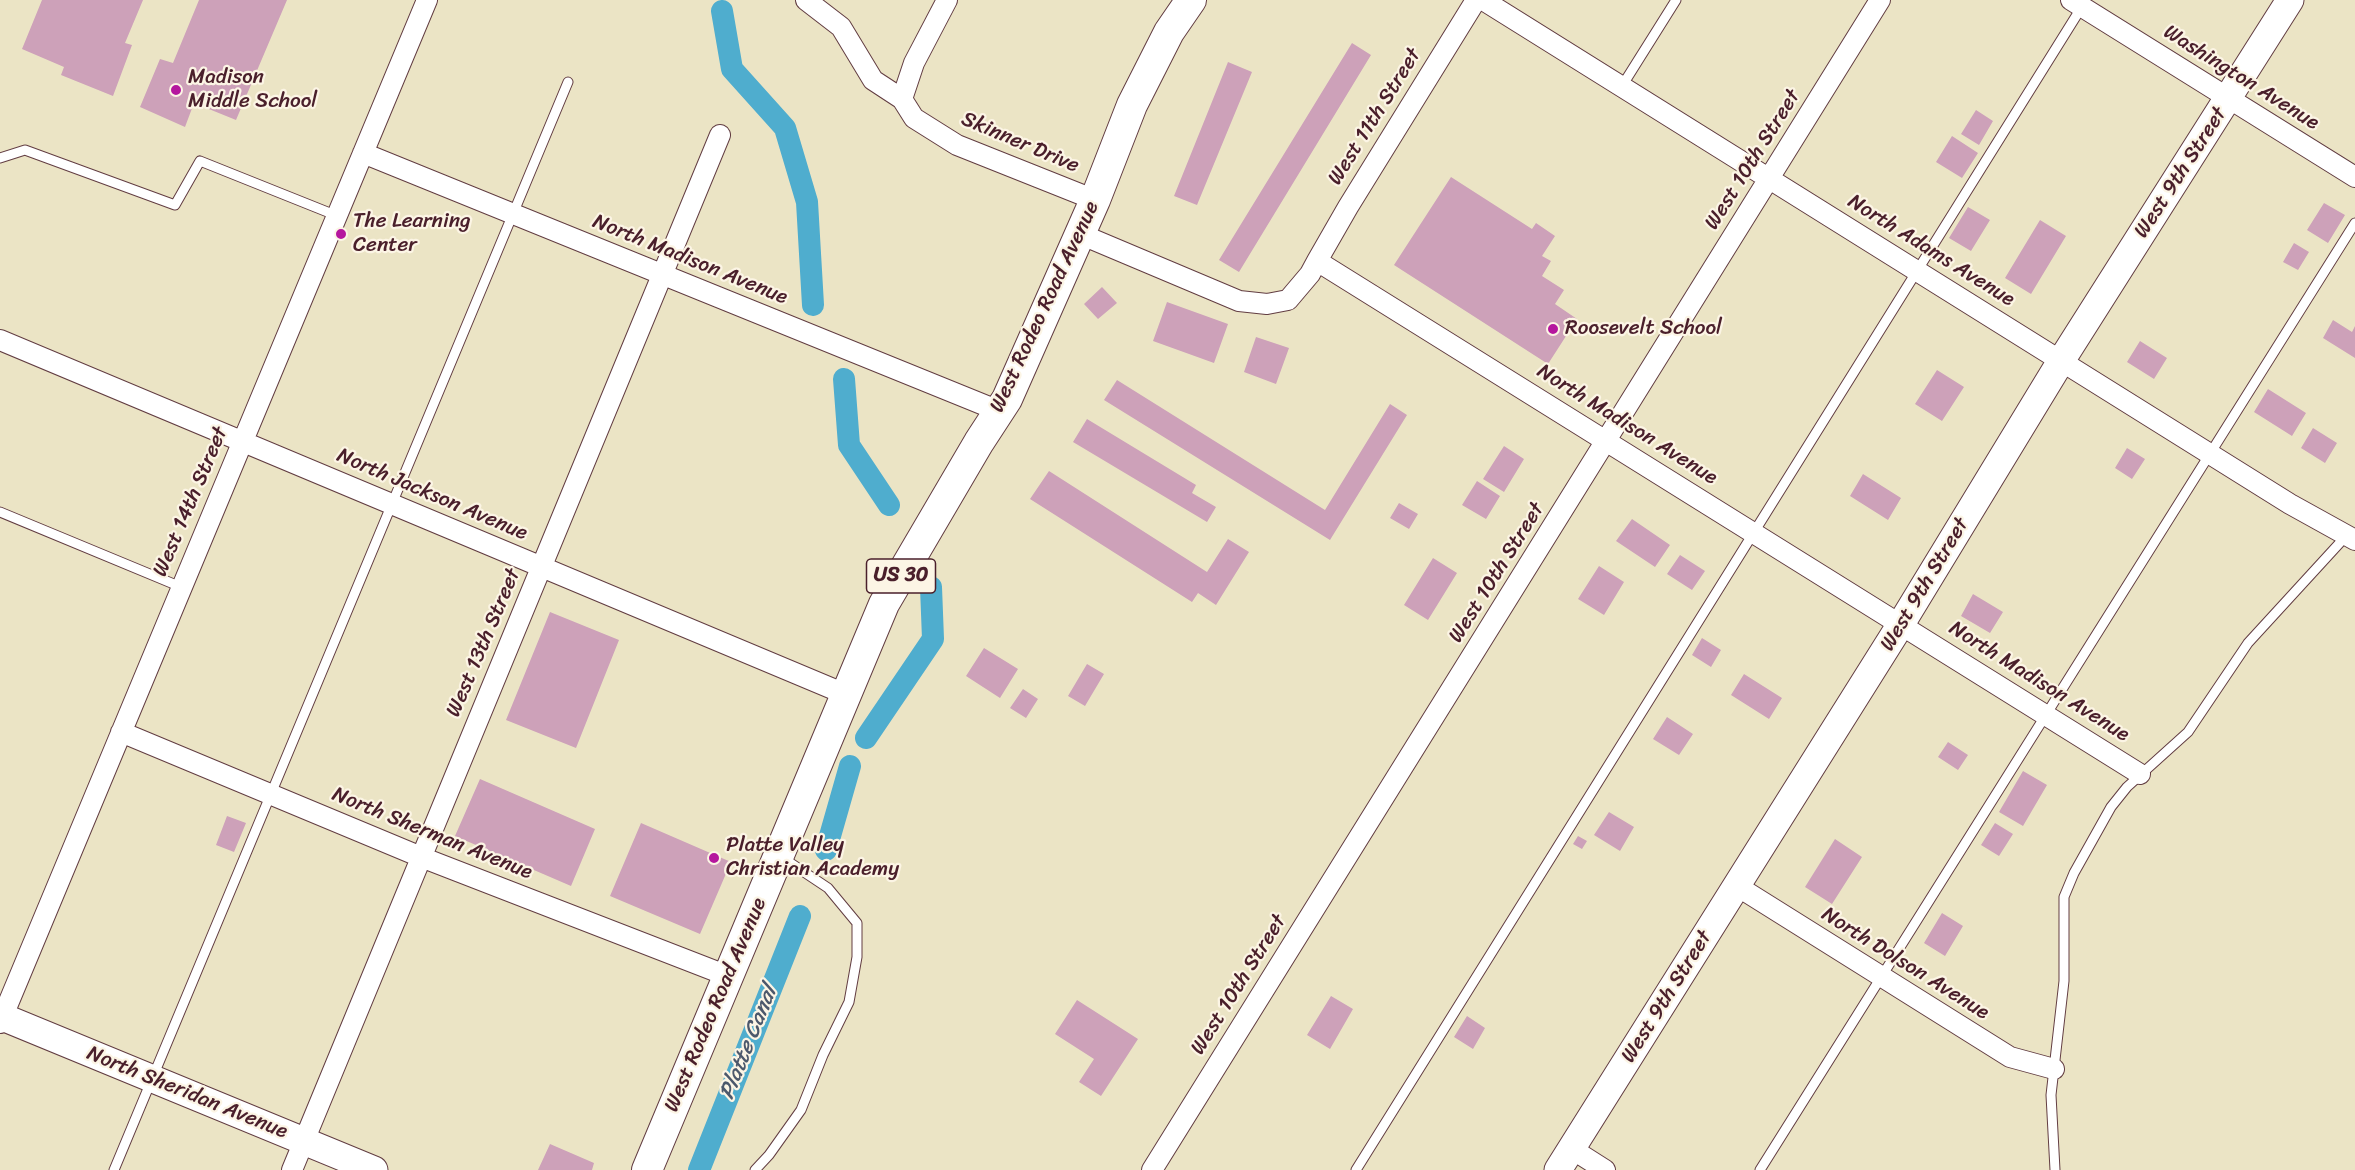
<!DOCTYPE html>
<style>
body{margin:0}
canvas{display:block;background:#ebe4c5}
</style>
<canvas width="2355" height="1170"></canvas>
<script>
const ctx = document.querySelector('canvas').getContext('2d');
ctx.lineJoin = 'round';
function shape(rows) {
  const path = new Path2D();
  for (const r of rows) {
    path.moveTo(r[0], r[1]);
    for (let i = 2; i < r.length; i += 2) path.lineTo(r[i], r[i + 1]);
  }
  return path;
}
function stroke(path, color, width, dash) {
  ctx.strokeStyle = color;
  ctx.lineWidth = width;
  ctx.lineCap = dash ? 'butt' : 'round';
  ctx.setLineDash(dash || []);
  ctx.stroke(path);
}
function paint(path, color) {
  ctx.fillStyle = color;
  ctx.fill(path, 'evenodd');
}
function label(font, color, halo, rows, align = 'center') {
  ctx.font = font + ' Sriracha,sans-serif';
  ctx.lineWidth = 4.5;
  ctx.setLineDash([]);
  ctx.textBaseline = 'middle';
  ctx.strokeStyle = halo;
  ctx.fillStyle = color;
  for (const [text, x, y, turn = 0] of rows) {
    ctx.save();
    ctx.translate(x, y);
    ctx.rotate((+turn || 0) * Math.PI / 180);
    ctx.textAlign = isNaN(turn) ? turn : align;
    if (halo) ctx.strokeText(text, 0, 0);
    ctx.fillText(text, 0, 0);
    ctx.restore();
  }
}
stroke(shape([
 [722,11,732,69,785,128,807,202,813,305],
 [844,379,849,445,889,505],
 [866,738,933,639,931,587],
 [826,850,850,766],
 [699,1170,800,916]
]), '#4fadce', 22);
paint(shape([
 [42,0,143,0,125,43,132,45,113,96,61,75,64,67,22,49],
 [199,0,287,0,236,120,194,103,185,127,140,107,160,59,173,63],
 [1352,43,1371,55,1239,272,1219,260],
 [1228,62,1252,72,1197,205,1174,196],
 [1976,110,1993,121,1979,145,1961,134],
 [1952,136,1978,153,1962,178,1936,162],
 [1451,177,1532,229,1536,223,1555,236,1542,256,1551,261,1542,276,1564,290,1555,304,1577,319,1548,364,1394,265],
 [2324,203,2345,215,2328,243,2307,230],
 [1968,207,1990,220,1971,251,1949,238],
 [2040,220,2066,236,2031,294,2005,278],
 [2294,243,2309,252,2298,270,2283,262],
 [1102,287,1117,303,1098,319,1084,304],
 [1167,302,1228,324,1214,363,1153,341],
 [2333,320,2352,332,2355,326,2355,358,2323,338],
 [1256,337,1289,348,1276,384,1244,372],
 [2140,341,2167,358,2154,379,2127,362],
 [1937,370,1964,387,1942,421,1915,404],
 [1117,380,1325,510,1390,404,1407,415,1330,540,1104,400],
 [2268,389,2306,413,2292,436,2254,412],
 [1087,419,1196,485,1192,493,1216,507,1207,522,1073,442],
 [2313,428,2337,443,2325,463,2301,448],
 [1504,446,1524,459,1504,492,1483,479],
 [2127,448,2145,459,2132,479,2115,468],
 [1049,471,1207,572,1228,539,1249,552,1216,605,1198,593,1192,602,1030,499],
 [1863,474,1901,498,1888,520,1850,496],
 [1477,481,1500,496,1486,519,1462,505],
 [1399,503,1418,514,1409,529,1390,518],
 [1632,519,1670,545,1655,567,1616,541],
 [1680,555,1705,571,1692,590,1667,574],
 [1433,558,1457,573,1428,620,1404,605],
 [1599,566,1624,582,1604,615,1578,599],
 [1973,594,2003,612,1990,633,1961,616],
 [550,612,619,640,576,748,506,720],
 [1702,638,1721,650,1711,667,1692,655],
 [984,648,1018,669,1000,698,966,676],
 [1087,664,1104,674,1085,706,1068,696],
 [1744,674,1782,698,1769,719,1731,695],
 [1023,689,1038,699,1026,718,1010,708],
 [1667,717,1693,734,1679,755,1653,739],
 [1948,742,1968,755,1958,770,1938,757],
 [2023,771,2047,785,2023,826,1999,812],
 [480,779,595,829,571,886,455,836],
 [1609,812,1634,827,1620,851,1594,835],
 [227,816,246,823,234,852,216,845],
 [641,823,731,862,700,934,610,896],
 [1995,823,2013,834,1999,856,1981,845],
 [1578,836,1587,841,1582,849,1573,844],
 [1835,839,1862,857,1832,904,1805,887],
 [1942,913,1963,926,1945,956,1924,943],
 [1331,996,1353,1009,1330,1049,1307,1035],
 [1077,1000,1138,1039,1101,1096,1079,1082,1094,1059,1055,1034],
 [1467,1016,1485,1028,1473,1049,1454,1037],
 [550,1144,594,1163,592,1170,538,1170]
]), '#cda1b9');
const lane = shape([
 [1622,86,1676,0],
 [0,158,25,150,175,205,200,161,335,215],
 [0,512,181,587],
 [114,1170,568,82],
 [755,1170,769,1155,801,1110,823,1055,849,1002,857,957,857,923,828,888,783,858],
 [1356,1170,2083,5],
 [1760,1170,2355,223],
 [2055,1170,2051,1095,2064,981,2064,897,2074,873,2111,807,2127,787,2188,732,2248,643,2347,535]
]);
const street = shape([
 [806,0,841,27,873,80,902,99,914,118,957,145,1095,200],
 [1483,0,2290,504,2355,540],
 [2071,0,2355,177],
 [902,99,914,63,947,0],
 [363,153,999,411],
 [1080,234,1239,301,1267,304,1288,300,1310,274,1317,261,2140,774],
 [1317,261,1348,207,1476,0],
 [0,340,845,694],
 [121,732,421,857,728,976],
 [1737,886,2010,1057,2054,1069],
 [0,1023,427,0],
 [1572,1149,1605,1170],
 [292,1170,720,135],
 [1152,1170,1880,0]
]);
const secondary = shape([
 [0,1016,374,1170],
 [1558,1170,1901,624,2061,361,2290,0]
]);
const primary = shape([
 [647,1170,884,604,979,442,1007,399,1095,200,1132,105,1169,32,1191,0]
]);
stroke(lane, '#623d42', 11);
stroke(street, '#623d42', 22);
stroke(secondary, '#623d42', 29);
stroke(primary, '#623d42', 32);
stroke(lane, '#fff', 9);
stroke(street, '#fff', 20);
stroke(secondary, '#fff', 27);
stroke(primary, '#fff', 30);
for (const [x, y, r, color] of [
 [176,90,6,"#b5179e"],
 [341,234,6,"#b5179e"],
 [1553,329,6,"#b5179e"],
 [714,858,6,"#b5179e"]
]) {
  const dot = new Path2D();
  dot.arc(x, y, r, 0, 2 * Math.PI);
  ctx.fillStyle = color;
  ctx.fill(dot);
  stroke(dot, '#fcf5e5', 2);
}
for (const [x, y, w] of [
 [901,576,69]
]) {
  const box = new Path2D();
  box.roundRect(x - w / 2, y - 17, w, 34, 4.5);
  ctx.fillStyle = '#fcf5e5';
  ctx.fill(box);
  stroke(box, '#4a1f2b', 1.5);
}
label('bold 20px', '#4a1f2b', null, [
 ["US 30",901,576]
]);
label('21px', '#4a1f2b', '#fcf5e5', [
 ["Madison",188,78],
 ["Middle School",188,102],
 ["The Learning",353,222],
 ["Center",353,246],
 ["Roosevelt School",1565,329],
 ["Platte Valley",726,846],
 ["Christian Academy",726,870]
], 'left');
label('21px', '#4a1f2b', '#fcf5e5', [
 ["Washington Avenue",2241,78,32],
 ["West 11th Street",1375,117,-58],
 ["Skinner Drive",1020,143,23],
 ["West 10th Street",1753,160,-58],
 ["West 9th Street",2181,173,-57],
 ["North Adams Avenue",1931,251,32],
 ["North Madison Avenue",690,260,22],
 ["West Rodeo Road Avenue",1045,307,-65],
 ["North Madison Avenue",1627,425,32],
 ["North Jackson Avenue",432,495,23],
 ["West 14th Street",191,502,-67],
 ["West 10th Street",1497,573,-58],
 ["West 9th Street",1925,585,-59],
 ["West 13th Street",484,643,-67],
 ["North Madison Avenue",2039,682,32],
 ["North Sherman Avenue",432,834,22],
 ["North Dolson Avenue",1905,964,32],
 ["West 10th Street",1239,985,-58],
 ["West 9th Street",1667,997,-58],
 ["West Rodeo Road Avenue",716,1005,-67],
 ["North Sheridan Avenue",187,1093,22]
]);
label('italic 22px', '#4c586c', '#fcf5e5', [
 ["Platte Canal",749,1043,-68]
]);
</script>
